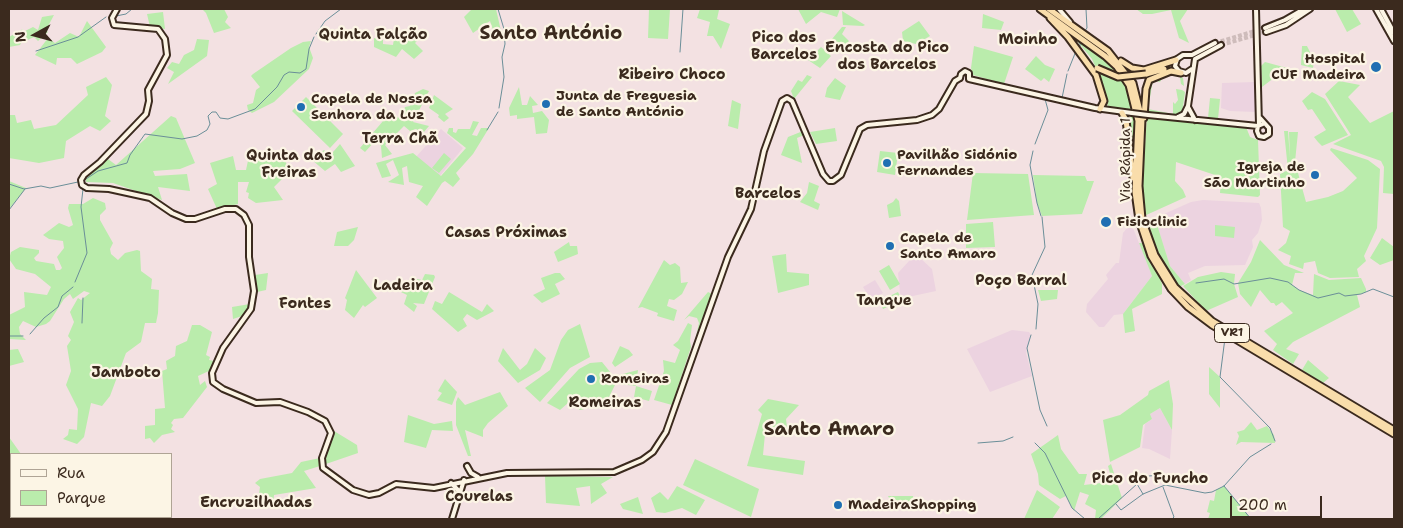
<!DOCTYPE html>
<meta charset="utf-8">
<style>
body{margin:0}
#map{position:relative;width:1403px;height:528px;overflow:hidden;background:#f3e1e2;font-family:"Shantell Sans",sans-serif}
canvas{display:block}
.frame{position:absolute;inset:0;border:10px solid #3b2a1e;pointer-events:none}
.legend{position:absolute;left:10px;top:453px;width:162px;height:65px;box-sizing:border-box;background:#fcf5e5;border:1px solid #afa495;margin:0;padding:6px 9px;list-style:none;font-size:15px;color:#3b2a1e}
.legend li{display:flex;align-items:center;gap:10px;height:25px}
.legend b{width:25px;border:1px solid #afa495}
.north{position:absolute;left:10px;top:10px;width:50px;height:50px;-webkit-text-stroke:4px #fcf5e5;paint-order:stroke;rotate:263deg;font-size:14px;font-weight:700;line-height:20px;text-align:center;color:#3b2a1e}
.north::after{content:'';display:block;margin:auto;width:18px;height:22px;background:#3b2a1e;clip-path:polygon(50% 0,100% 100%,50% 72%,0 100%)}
.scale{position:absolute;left:1230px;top:496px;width:92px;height:22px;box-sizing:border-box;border:2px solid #3b2a1e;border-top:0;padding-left:6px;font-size:15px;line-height:18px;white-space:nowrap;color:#3b2a1e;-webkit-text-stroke:4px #fcf5e5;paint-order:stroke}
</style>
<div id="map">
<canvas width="1403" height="528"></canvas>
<div class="frame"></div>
<ul class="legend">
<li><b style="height:6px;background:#fcf5e5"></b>Rua</li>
<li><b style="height:14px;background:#baecac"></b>Parque</li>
</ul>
<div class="north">N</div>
<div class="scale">200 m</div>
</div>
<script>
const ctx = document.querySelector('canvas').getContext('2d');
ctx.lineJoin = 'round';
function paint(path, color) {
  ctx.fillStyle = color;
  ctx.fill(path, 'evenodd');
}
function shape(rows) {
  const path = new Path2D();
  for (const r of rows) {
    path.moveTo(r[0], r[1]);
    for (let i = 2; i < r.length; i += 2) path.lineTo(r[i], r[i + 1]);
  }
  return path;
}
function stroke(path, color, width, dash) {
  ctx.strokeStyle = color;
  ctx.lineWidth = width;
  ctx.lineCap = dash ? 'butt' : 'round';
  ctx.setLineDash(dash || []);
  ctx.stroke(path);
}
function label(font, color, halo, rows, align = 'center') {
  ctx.font = font + ' "Shantell Sans",sans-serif';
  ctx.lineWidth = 4.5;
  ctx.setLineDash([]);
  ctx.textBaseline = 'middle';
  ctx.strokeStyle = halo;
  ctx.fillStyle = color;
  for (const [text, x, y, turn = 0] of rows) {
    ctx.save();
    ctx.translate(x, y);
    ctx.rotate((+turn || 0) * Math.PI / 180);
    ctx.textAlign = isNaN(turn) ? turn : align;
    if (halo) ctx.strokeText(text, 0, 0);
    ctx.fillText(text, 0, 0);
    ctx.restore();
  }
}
paint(shape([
 [1255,82,1256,112,1230,111,1221,108,1222,83],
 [441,129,463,148,435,182,415,158],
 [1203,200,1259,203,1261,208,1262,220,1258,233,1252,240,1253,247,1245,265,1205,266,1188,273,1191,280,1185,284,1170,266,1155,218,1191,202],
 [1131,223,1152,276,1123,314,1114,315,1104,327,1099,327,1086,312,1087,304,1108,279,1106,275,1116,263,1119,263,1123,233],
 [919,257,932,269,936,291,908,297,901,302,898,273,909,261],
 [875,280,883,293,871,300,863,287],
 [1012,330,1029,332,1031,335,1026,353,1032,376,990,392,967,349],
 [1160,408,1172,430,1170,459,1149,449,1142,448,1145,424,1152,419,1150,414]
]), '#ecd3e0');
paint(shape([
 [202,9,224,9,228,17,225,22,231,28,214,33,206,13],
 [472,9,496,9,501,31,494,33,490,21,473,33,464,17],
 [649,9,670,9,668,39,648,38],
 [700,9,719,10,717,19,730,24,721,49,713,36,707,36,710,22,697,18],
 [798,9,840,9,837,17,821,12,806,24],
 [1136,9,1188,9,1180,21,1189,43,1179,38,1171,10,1152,14,1143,14],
 [1335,9,1352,9,1361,24,1347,32],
 [842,11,865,25,863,26,843,25],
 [163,12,165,29,150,27,147,14],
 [983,14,1004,22,1001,30,982,28],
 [54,15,46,30,48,32,38,41,34,37,21,43,20,45,9,47,9,37,23,29,23,32,33,27,38,30,42,17],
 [87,21,106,47,102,52,77,64,71,58,57,58,56,65,35,55,48,38,55,43,70,33,79,37],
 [919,21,930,36,916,44,903,41,902,32],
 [842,27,846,27,842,34,849,41,839,51,831,53,827,50,827,45],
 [416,30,422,36,415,43,423,51,414,59,402,49,396,57,374,47,374,38,383,40,383,44,393,45,394,38,409,38],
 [1072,35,1111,63,1128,86,1135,110,1108,107,1104,87,1092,59],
 [197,39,209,40,207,56,168,84,174,72,167,68,172,62,179,64,184,55,194,50],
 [311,41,309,47,313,58,309,69,274,102,252,113,248,110,247,105,253,103,256,90,260,87,251,76,253,74,291,48,303,42],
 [974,46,1013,57,1004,84,973,75,971,68],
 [1302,46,1307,46,1314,60,1313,68,1301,65],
 [821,47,831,56,820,68,808,60],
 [1036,56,1045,65,1055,69,1049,82,1044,78,1041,81,1025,69],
 [1265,62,1287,68,1262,87,1261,66],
 [1172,73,1183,78,1184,86,1181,84,1180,77,1174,76,1163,76,1160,82,1153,80,1148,109,1173,114,1173,102,1175,104,1178,100,1176,89,1182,90,1185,92,1182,113,1174,115,1146,112,1150,82,1156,77],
 [807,75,812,77,794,99,791,91,798,80,802,82],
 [106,77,112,85,105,116,111,121,100,131,90,126,66,141,64,158,39,163,9,158,9,115,15,115,17,123,31,120,34,129,56,125,88,95,86,87],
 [835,78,846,86,840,100,825,97,827,88],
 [1339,81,1360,85,1348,97,1370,123,1394,111,1394,194,1383,193,1384,167,1381,161,1333,144,1351,135,1325,94],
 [519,87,522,105,527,105,530,96,538,105,532,106,533,113,542,111,549,120,547,133,536,134,534,117,517,119,517,115,510,116,509,108],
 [423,89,429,91,413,122,429,126,423,133,416,129,410,131,404,126,385,145,392,154,382,158,381,146,375,141,365,152,360,148,389,114,400,118,405,107,410,106,415,93],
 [1312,92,1325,99,1348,135,1322,146,1318,142,1314,137,1326,130,1312,109,1308,110,1302,101],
 [434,95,453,109,445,114,449,118,444,122,438,117,439,115,429,108],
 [306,97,343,134,330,148,292,111],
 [1210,98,1220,99,1218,119,1208,118],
 [732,100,741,104,738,129,728,126],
 [171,116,176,118,195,163,180,169,153,171,155,176,187,174,190,191,158,187,162,200,113,183,86,182,86,177,108,159,116,165],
 [1131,116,1136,116,1134,153,1132,152,1129,120],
 [1147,117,1246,127,1250,137,1258,140,1260,195,1258,197,1220,193,1221,177,1176,162,1175,181,1183,190,1186,197,1144,216,1142,187],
 [473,121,479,122,472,135,477,136,481,128,489,128,473,154,456,173,460,179,453,187,445,181,442,183,427,206,416,197,423,186,409,182,407,166,402,168,404,185,388,182,399,175,393,160,386,164,391,176,382,178,376,163,413,153,441,176,466,148,447,133,449,128,453,128,453,132,456,133,458,129,470,129],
 [835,128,837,141,816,144,810,132],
 [803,131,804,135,797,138,802,163,781,155,788,137],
 [1284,131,1288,131,1290,158,1289,132,1298,132,1295,162,1306,202,1328,197,1343,191,1357,178,1330,150,1331,148,1368,160,1380,169,1377,228,1364,256,1366,261,1357,269,1359,277,1330,278,1318,273,1315,261,1304,263,1303,269,1289,264,1291,256,1278,250,1286,243,1290,231,1283,227,1280,174,1288,170],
 [340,144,355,166,341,172,335,164,325,171,312,160,324,150,328,154,333,152],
 [880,151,898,153,895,175,877,172],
 [444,153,451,159,439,173,432,168],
 [233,156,236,170,246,170,249,156,286,162,288,170,286,175,274,187,283,200,256,203,248,198,249,193,246,192,249,182,238,182,238,204,217,209,208,189,217,184,210,163],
 [973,173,1028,174,1034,215,967,220],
 [1033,175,1085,176,1087,181,1094,181,1082,214,1042,216,1037,203],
 [9,181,26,188,9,209],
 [809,182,819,186,814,201,820,204,818,210,800,202,807,193],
 [93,198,105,203,106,209,100,215,100,220,113,243,110,249,111,254,118,260,125,253,137,250,140,251,141,271,152,279,151,289,159,290,158,313,156,323,145,323,141,342,126,353,110,396,102,406,91,403,84,437,77,444,63,439,68,435,69,429,77,430,78,409,66,385,71,371,67,346,71,340,68,336,74,322,70,312,78,298,81,300,90,293,84,291,73,299,70,294,64,299,50,321,46,324,36,327,23,321,19,327,20,334,26,340,9,339,9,315,25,307,24,292,47,295,51,287,35,274,16,269,9,259,11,252,20,247,39,250,39,253,34,258,36,261,54,264,56,270,60,270,62,268,57,257,64,248,63,241,49,239,43,235,59,223,69,227,73,225,68,208,69,204,83,204],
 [896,198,899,201,901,216,889,218,887,205,893,202],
 [1155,218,1170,266,1185,284,1179,287,1170,276,1155,247,1149,224],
 [993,222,995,247,966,248,966,224],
 [1215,225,1235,227,1234,238,1215,236],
 [358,227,354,240,348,246,334,246,337,232],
 [1382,238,1394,247,1394,260,1380,265,1370,258],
 [1260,240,1284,265,1304,273,1295,273,1292,285,1299,290,1313,295,1314,274,1329,280,1361,278,1366,289,1366,292,1357,295,1360,307,1293,342,1286,349,1299,354,1293,364,1273,350,1277,344,1264,331,1293,313,1282,302,1276,306,1274,303,1271,303,1260,290,1251,307,1240,294,1238,283,1251,262],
 [569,242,570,246,577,246,578,254,558,262,554,252],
 [1139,243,1142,243,1158,274,1162,284,1162,294,1132,309,1135,331,1125,333,1123,314,1152,276],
 [786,254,787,272,809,274,809,285,778,293,772,256],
 [664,260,670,265,675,263,680,267,681,283,688,282,682,294,674,300,669,299,667,306,677,310,674,321,657,316,658,313,642,307,638,308],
 [889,265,900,284,890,290,879,271],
 [356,270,377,298,365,307,363,305,354,318,345,310,347,300,345,298],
 [1221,272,1235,274,1234,284,1238,297,1206,311,1183,286,1198,277],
 [268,273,266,290,257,292,255,275],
 [555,273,560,273,565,279,555,284,560,294,542,303,533,295,545,289,541,278],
 [425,274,434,275,435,277,424,304,413,303,417,306,414,312,404,304,407,295,397,290,405,281,415,285,417,279,422,280],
 [1038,290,1058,290,1057,299,1041,301],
 [449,292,482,312,487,304,494,311,477,320,467,314,463,319,467,326,458,332,432,309,435,301,442,304],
 [708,292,712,294,695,341,699,323,697,318,689,316,684,320],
 [898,292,902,300,883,309,879,301],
 [250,304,248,314,233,319,232,307],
 [688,323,692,325,690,341,691,347,672,405,654,400,664,371,663,360,675,363,680,350,673,345,678,341],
 [580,324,590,357,570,368,540,402,525,388,550,370,561,340,568,330],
 [192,325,200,325,212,332,206,355,210,357,209,360,214,361,211,370,198,376,200,385,205,381,207,387,183,418,174,419,171,423,173,425,171,429,175,432,162,435,154,443,150,438,145,439,145,426,155,425,155,409,165,408,162,371,167,369,166,361,175,356,176,346,187,341],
 [620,346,629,350,633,355,615,367,612,363],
 [503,348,520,370,527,364,535,348,546,358,540,370,518,383,498,361],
 [18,349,24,362,9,366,9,350],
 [1308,360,1329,378,1323,383,1302,370],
 [602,362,615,378,615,385,609,397,593,407,580,410,568,403,560,410,547,403,579,369,590,363],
 [1209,367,1220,377,1220,408,1209,394],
 [638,370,636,386,652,391,649,401,634,397,636,386,620,384,619,375],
 [445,379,457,392,452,405,437,400,442,393,438,391],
 [1169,380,1173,404,1172,430,1160,408,1150,414,1152,419,1143,425,1140,447,1110,462,1103,420,1120,415,1148,395,1149,391],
 [500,392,508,406,488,423,483,430,483,437,465,430,471,456,468,456,456,425,456,402,458,397,465,405],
 [768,399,799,405,786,419,788,436,765,434,763,455,805,461,803,475,747,466,762,414,758,410],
 [408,415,434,424,452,421,453,431,432,430,426,448,404,442],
 [1251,422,1257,430,1267,426,1274,435,1275,443,1241,442,1236,445,1239,436,1237,432,1244,430],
 [334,431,357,445,358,453,323,465,324,457],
 [1058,435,1061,449,1079,474,1087,474,1084,485,1101,483,1111,477,1108,466,1111,464,1122,498,1101,519,1095,519,1096,510,1085,504,1089,495,1080,492,1074,511,1066,496,1060,499,1039,485,1038,474,1031,454],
 [9,437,21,454,11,454,11,517,42,517,40,519,9,519],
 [320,458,320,466,304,471,316,488,274,495,273,505,258,500,260,487,255,483,260,479,292,473,301,462],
 [695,459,759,489,751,517,683,485],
 [545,476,613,477,601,484,607,493,591,504,590,486,576,488,580,506,546,503],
 [677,486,705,500,696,515,682,508,665,513,656,512,651,498,660,492,668,500],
 [1224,486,1251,519,1208,519,1210,513,1207,512,1210,500,1214,501,1216,490],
 [1037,490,1060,507,1052,519,1024,519],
 [888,496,913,496,914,503,892,503],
 [638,497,643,514,623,509,620,504]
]), '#baecac');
stroke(shape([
 [498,9,504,29,505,44,502,57,504,77,499,108],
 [116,16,126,14,132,9],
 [1084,32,1087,28,1086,9],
 [316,34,325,21,341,9],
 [1080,40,1080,46],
 [36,51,78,37,106,17],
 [680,52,683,9],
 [1068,71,1076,51],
 [1046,94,1062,98,1067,74],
 [487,130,498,112],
 [1035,144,1048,110,1045,99],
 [1033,151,1030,165,1037,203,1041,216],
 [83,181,98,171,127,163,130,155,145,134,182,139,197,136,207,130,210,124,208,116,212,112,216,112,220,118,228,119,255,109,277,87,284,75,289,72,300,73,306,69,309,49,314,37],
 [9,184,24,189,41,186,50,188,78,182],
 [9,210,25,189],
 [75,282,87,253,81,207,83,189],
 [1196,283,1224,279,1234,284,1270,278,1288,282,1299,290,1318,298,1339,293,1345,296,1361,294,1373,289,1394,297],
 [82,323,83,298],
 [1036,329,1038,304,1032,275,1045,247,1042,217],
 [30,334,44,318,58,307,62,296,73,287],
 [1031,335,1027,348,1040,410,1047,426],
 [9,336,23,336],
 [1225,338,1220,377,1270,428,1275,441],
 [978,443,1003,441,1013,437],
 [1035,443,1045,453,1072,508,1085,519],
 [1137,483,1149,476,1159,475],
 [1224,486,1251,519],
 [1163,487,1174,517,1172,519],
 [1116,504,1121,510,1143,494,1165,485,1205,493,1212,492,1224,486,1250,457,1271,444],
 [1098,519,1137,484,1143,494]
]), '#6a8e98', 1);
stroke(shape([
 [1215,43,1265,28],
 [1221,45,1266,32]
]), '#cebcbb', 4, [4, 2]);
const secondary = shape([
 [117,9,112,18,114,25,158,29,165,39,167,55,148,90,149,101,146,114,100,162,84,175,81,180,82,185,87,188,109,189,150,198,172,213,186,219,195,219,225,209,236,209,244,215,249,225,249,257,254,291,251,309,223,348,212,373,213,382,223,389,256,403,280,402,308,412,325,421,331,433,322,458,323,468,353,490,369,495,379,493,396,484,434,488,507,473,614,472,642,460,653,452,666,432,728,257,751,209,764,151,782,101,787,98,792,101,823,174,829,181,833,181,841,175,860,129,867,125,917,120,932,115,939,109,955,81,960,78],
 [1059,9,1070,22],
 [1256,9,1259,125],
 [1376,9,1394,41],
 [1381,9,1394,33],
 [1265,28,1285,20,1304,9],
 [1266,32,1286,25,1310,9],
 [1192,69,1186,73,1179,71,1175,66,1177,59,1183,55,1192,55,1215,43],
 [960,78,961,74,965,71,969,73,969,79],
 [969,79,1095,108,1132,113],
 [1188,107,1195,120],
 [1148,115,1258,126],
 [1178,117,1184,114,1188,106,1195,59,1221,45],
 [1260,118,1269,128,1269,134,1264,137,1259,136,1257,131,1258,126,1263,124],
 [467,466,471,473,478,477],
 [451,483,461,493],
 [452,519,464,480]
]);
const trunk = shape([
 [1040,9,1105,56,1117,67,1129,85,1138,121,1135,192,1139,220,1151,256,1171,289,1188,307,1212,325,1394,434],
 [1049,9,1108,51,1133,83,1142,119,1139,186,1142,219,1155,255,1175,287,1212,321,1394,430],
 [1050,18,1068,37,1096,75,1104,101,1100,109],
 [1121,61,1132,68,1144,70,1176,60],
 [1146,74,1164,69],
 [1122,113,1126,120,1133,178],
 [1144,118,1146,89,1149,80,1171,71,1181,73]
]);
stroke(secondary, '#3b2a1e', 8);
stroke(trunk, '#3b2a1e', 9);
stroke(secondary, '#fcf5e5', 4);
stroke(trunk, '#f9ddab', 5);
const secondaryBridge = shape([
 [1132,113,1148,115]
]);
const trunkBridge = shape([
 [1097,68,1118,77,1146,74]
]);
stroke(secondaryBridge, '#3b2a1e', 8, []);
stroke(trunkBridge, '#3b2a1e', 9, []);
stroke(secondaryBridge, '#fcf5e5', 4);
stroke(trunkBridge, '#f9ddab', 5);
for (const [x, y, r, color] of [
 [1376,67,6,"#1f6fb2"],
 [546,104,5,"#1f6fb2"],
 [301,107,5,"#1f6fb2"],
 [887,163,5,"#1f6fb2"],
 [1315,175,5,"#1f6fb2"],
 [1106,222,6,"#1f6fb2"],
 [890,246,5,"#1f6fb2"],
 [591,379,5,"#1f6fb2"],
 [838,505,5,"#1f6fb2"]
]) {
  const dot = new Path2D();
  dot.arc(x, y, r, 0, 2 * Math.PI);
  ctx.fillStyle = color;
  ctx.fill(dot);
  stroke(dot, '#fcf5e5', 2);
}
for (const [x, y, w] of [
 [1232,333,35]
]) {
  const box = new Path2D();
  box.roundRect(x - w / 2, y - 9.5, w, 19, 4);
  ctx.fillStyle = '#fcf5e5';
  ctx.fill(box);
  stroke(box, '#3b2a1e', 1);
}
label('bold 12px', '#3b2a1e', null, [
 ["VR1",1232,333]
]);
label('bold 14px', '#3b2a1e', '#fcf5e5', [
 ["Hospital",1365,59,"right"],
 ["CUF Madeira",1365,75,"right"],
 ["Junta de Freguesia",556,96],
 ["de Santo António",556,112],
 ["Capela de Nossa",311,99],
 ["Senhora da Luz",311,115],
 ["Pavilhão Sidónio",897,155],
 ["Fernandes",897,171],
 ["Igreja de",1305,167,"right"],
 ["São Martinho",1305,183,"right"],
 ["Fisioclinic",1117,222],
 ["Capela de",900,238],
 ["Santo Amaro",900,254],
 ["Romeiras",601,379],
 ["MadeiraShopping",848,505]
], 'left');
label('14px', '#3b2a1e', '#fcf5e5', [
 ["Via Rápida 1",1126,160,-90]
]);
label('bold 15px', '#3b2a1e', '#fcf5e5', [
 ["Quinta Falção",373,35],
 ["Pico dos",784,38],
 ["Barcelos",784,55],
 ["Moinho",1028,40],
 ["Encosta do Pico",887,48],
 ["dos Barcelos",887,65],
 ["Ribeiro Choco",672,75],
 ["Terra Chã",400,139],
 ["Quinta das",289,156],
 ["Freiras",289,173],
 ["Barcelos",768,194],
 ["Casas Próximas",506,233],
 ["Poço Barral",1021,281],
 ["Ladeira",403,286],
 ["Tanque",884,301],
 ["Fontes",305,304],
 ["Jamboto",126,373],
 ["Romeiras",605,403],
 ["Pico do Funcho",1150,479],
 ["Courelas",479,497],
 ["Encruzilhadas",256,503]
]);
label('bold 19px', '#3b2a1e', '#fcf5e5', [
 ["Santo António",551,34],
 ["Santo Amaro",829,430]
]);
</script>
